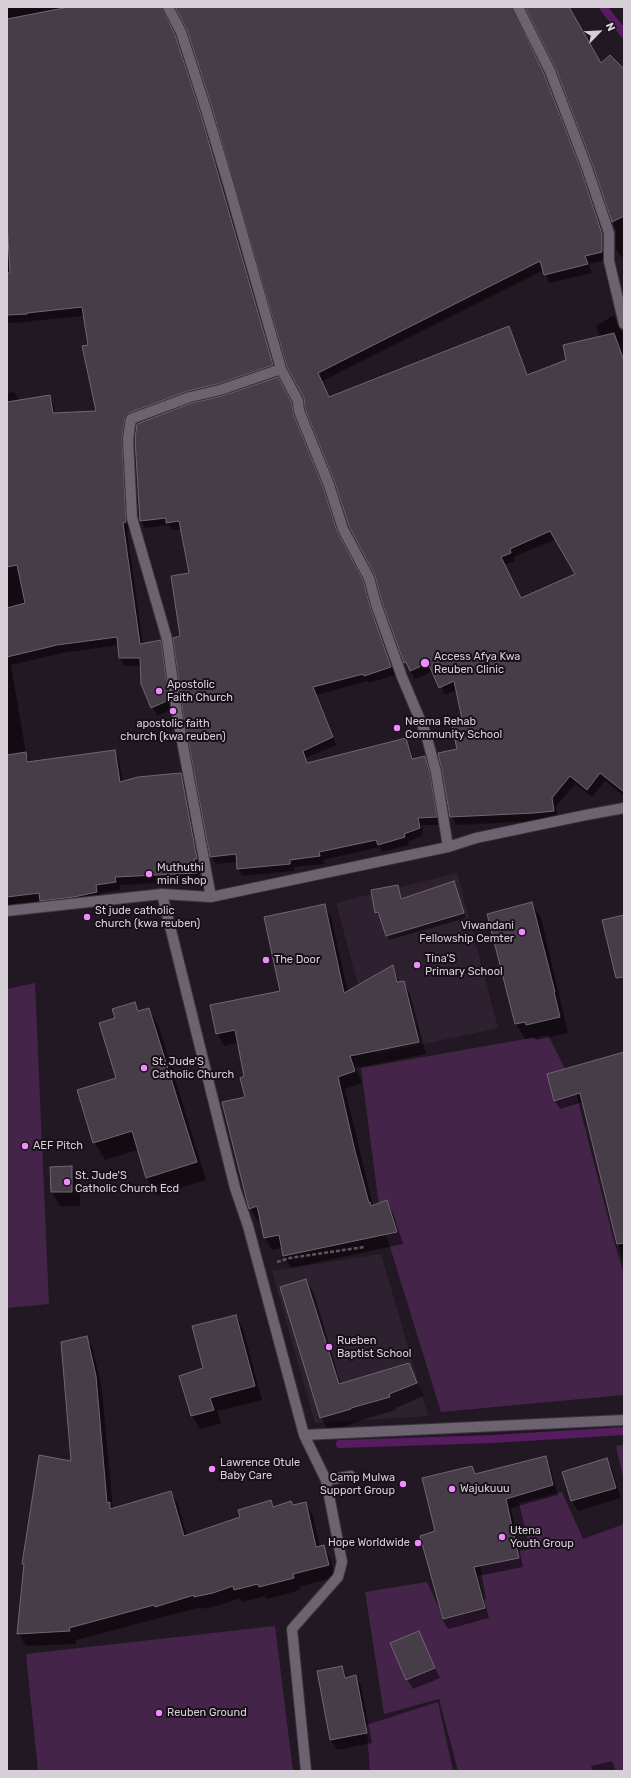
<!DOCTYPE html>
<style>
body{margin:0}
#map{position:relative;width:631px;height:1778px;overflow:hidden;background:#221823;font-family:Rubik,sans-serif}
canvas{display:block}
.frame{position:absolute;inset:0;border:8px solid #d6cfd7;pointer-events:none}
.north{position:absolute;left:579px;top:12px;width:40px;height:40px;-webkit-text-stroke:3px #180f19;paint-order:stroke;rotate:66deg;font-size:11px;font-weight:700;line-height:16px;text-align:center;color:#d6cfd7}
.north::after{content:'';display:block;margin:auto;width:14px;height:18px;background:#d6cfd7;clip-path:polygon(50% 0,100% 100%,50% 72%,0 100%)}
</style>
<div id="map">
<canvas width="631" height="1778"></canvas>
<div class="frame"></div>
<div class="north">N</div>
</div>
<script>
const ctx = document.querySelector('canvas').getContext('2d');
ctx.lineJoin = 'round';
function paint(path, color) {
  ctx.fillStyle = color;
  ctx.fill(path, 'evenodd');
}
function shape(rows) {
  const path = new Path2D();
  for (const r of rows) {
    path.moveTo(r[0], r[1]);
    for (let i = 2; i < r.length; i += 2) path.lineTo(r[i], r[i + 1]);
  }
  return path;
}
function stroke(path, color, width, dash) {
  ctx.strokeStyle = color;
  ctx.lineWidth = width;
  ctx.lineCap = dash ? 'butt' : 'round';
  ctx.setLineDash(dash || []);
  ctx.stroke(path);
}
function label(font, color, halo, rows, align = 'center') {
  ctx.font = font + ' Rubik,sans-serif';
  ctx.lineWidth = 4;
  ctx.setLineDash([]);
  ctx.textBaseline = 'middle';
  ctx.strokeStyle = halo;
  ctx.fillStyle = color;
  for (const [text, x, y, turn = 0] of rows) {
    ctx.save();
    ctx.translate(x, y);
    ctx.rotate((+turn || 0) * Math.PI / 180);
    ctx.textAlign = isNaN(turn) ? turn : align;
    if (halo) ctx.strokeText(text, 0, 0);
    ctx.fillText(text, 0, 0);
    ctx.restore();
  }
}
paint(shape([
 [457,873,498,1028,377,1054,336,903],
 [381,1254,428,1416,315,1423,272,1271]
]), '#2e212f');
paint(shape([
 [35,983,49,1304,7,1308,7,989],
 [548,1035,575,1089,614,1241,624,1274,624,1395,441,1412,391,1250,381,1221,361,1068],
 [624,1445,624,1481,616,1446],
 [562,1492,583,1539,624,1524,624,1771,458,1771,439,1699,384,1714,365,1592,427,1582,441,1612,486,1599,479,1559,530,1549,519,1503],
 [275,1626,293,1771,38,1771,26,1654],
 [438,1702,453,1771,370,1771,367,1733,363,1726]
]), '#452449');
paint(shape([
 [7,7,558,7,601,64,624,70,624,257,621,257,616,249,616,231,594,166,557,68,527,9,520,9,517,12,516,19,548,83,585,180,607,243,607,260,589,264,592,273,549,283,544,270,322,381,330,398,508,327,528,376,567,361,600,337,596,326,614,315,621,331,624,331,624,796,605,781,592,797,575,784,556,806,558,819,539,821,456,825,451,816,458,750,464,725,457,690,445,695,433,671,415,679,405,662,376,576,336,483,305,398,188,29,177,9,169,9,167,12,166,19,179,44,202,114,277,373,193,399,133,421,131,530,127,531,143,644,160,641,165,649,173,709,157,716,142,684,141,666,124,666,120,658,119,645,62,653,11,665,26,754,30,763,114,751,119,760,123,782,181,774,186,782,201,867,198,867,201,881,120,885,120,890,100,893,101,901,46,909,42,901,7,906,7,393,14,392,19,400,49,396,54,405,55,414,97,412,84,316,31,321,31,322,7,323],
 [556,539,576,574,521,599,505,565,515,561,514,557],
 [282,386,295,412,297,422,327,496,341,540,367,589,374,615,395,675,369,683,368,681,317,695,336,745,306,758,308,764,406,740,410,747,414,760,425,757,429,765,440,825,422,825,423,835,408,842,409,845,383,852,380,847,323,860,324,864,294,867,294,871,242,876,238,868,237,862,216,864,211,857,181,637,190,574,182,529,172,530,169,525,145,528,141,521],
 [453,883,466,918,389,940,381,917,379,917,376,912,397,886,402,900],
 [532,903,541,918,568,1033,536,1040,534,1038,525,1039,516,1024],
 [324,905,331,917,348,992,392,967,400,982,403,982,410,994,426,1054,356,1068,362,1083,345,1089,373,1206,387,1201,393,1213,403,1244,291,1268,284,1256,282,1248,272,1250,265,1238,261,1219,257,1220,250,1208,245,1077,238,1043,224,1046,217,1033,281,992],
 [135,1003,140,1012,149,1009,159,1027,206,1180,157,1195,147,1178,138,1150,105,1160,94,1142,118,1079,116,1019],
 [624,1053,624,1263,612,1224,583,1102,560,1109,555,1101,548,1074],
 [71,1167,80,1182,80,1206,60,1206,52,1192],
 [306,1280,314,1293,341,1385,408,1364,424,1396,396,1408,396,1410,358,1421,358,1422,329,1431,321,1418,281,1287],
 [236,1316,243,1329,262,1400,217,1411,221,1423,200,1429,192,1416,180,1376,205,1369],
 [86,1337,93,1349,102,1390,113,1509,170,1492,178,1504,187,1536,241,1517,270,1502,274,1507,294,1506,306,1504,313,1516,320,1547,323,1546,330,1558,335,1577,299,1587,300,1590,267,1599,265,1596,242,1602,240,1598,221,1605,202,1609,201,1607,76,1640,76,1644,26,1646,18,1633,25,1567,23,1564,72,1462],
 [545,1457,550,1466,558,1495,511,1508,523,1567,478,1576,489,1618,448,1629,442,1619,422,1536,437,1532,472,1467,477,1475],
 [606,1459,612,1469,621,1498,578,1511,572,1501,563,1472],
 [418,1632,440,1678,413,1689,407,1679],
 [342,1668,348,1678,356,1676,361,1686,372,1743,337,1750,331,1740],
 [612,1761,616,1771,593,1771,591,1766]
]), '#0007');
stroke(shape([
 [603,7,624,34],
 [340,1444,493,1439,624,1431]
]), '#571c5f', 8);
const building = shape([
 [69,7,162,7,175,35,198,105,273,365,218,384,188,391,129,413,125,418,122,439,126,522,123,523,140,644,161,640,169,700,151,708,141,684,140,658,119,658,117,637,57,645,7,657,7,608,25,603,17,565,7,567,7,402,50,395,53,413,96,411,82,346,88,345,82,307,27,313,27,314,7,315,7,273,10,273,7,220,7,19,69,7],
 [175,7,512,7,544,74,581,170,602,234,602,252,585,256,588,264,544,275,540,261,318,373,329,397,509,326,527,375,566,360,563,345,614,333,624,361,624,792,600,773,587,790,570,776,552,798,554,811,534,813,450,817,442,771,438,753,457,749,452,727,463,724,454,681,439,688,428,663,410,671,406,662,404,663,382,602,375,576,349,526,335,483,305,409,304,398,287,367,210,101,187,30,175,7],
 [550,531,575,574,521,598,501,557,511,553,510,549,550,531],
 [525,7,569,7,601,63,610,55,624,69,624,216,612,222,593,166,556,69,525,7],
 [278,377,292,403,293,413,323,487,337,531,363,580,370,606,391,667,364,676,363,674,313,687,333,737,303,751,307,763,406,738,412,759,425,756,430,773,437,817,418,818,420,828,404,834,405,837,378,845,376,840,319,852,320,856,290,860,290,864,237,869,236,854,210,857,183,713,173,638,180,636,171,576,189,573,179,521,166,523,166,518,140,521,135,439,137,424,192,403,222,396,278,377],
 [115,750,120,782,138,777,181,773,197,859,194,859,197,873,115,877,116,882,96,885,97,892,74,897,40,901,39,893,7,897,7,755,26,752,27,762,115,750],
 [454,881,464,913,386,936,378,912,375,913,371,890,398,885,401,899,454,881],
 [532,902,555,992,554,992,560,1017,526,1025,525,1022,515,1024,487,914,532,902],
 [325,904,344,993,393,965,397,982,404,981,419,1042,350,1056,355,1071,338,1077,355,1151,369,1203,370,1202,371,1206,387,1200,397,1232,283,1256,279,1235,264,1238,257,1206,249,1209,248,1205,222,1102,245,1097,240,1078,244,1076,235,1030,216,1034,210,1005,280,991,264,917,325,904],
 [624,915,624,977,616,978,602,920,624,915],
 [135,1002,138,1011,149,1008,197,1162,146,1178,132,1131,93,1143,77,1090,116,1078,99,1023,115,1018,112,1009,135,1002],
 [624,1052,624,1243,617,1244,580,1093,554,1101,547,1074,624,1052],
 [72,1166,72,1192,51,1192,50,1167,72,1166],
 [306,1279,339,1384,409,1363,417,1383,389,1394,390,1397,351,1408,351,1409,320,1418,280,1287,306,1279],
 [236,1315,255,1386,210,1398,214,1410,191,1416,179,1376,203,1368,192,1326,236,1315],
 [87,1336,96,1376,107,1503,110,1502,110,1509,171,1491,184,1536,240,1517,238,1510,271,1500,273,1507,291,1501,293,1505,306,1502,316,1547,324,1545,329,1565,293,1574,294,1578,259,1587,258,1584,234,1590,233,1586,213,1593,194,1597,194,1595,155,1607,154,1605,69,1628,70,1631,17,1634,24,1564,22,1564,39,1455,71,1461,61,1342,87,1336],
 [546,1456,553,1485,506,1499,519,1558,474,1567,485,1608,443,1619,420,1536,435,1531,422,1478,472,1466,475,1474,546,1456],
 [607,1458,616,1488,571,1501,562,1472,607,1458],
 [419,1631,435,1668,406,1680,390,1643,419,1631],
 [342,1666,345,1678,356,1675,367,1733,330,1740,317,1671,342,1666]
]);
paint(building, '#473d48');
stroke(building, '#716572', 1);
const lane = shape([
 [326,1480,351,1476]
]);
const street = shape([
 [168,7,181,32,204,103,228,183,281,369,298,401,299,411,329,485,343,529,369,578,376,604,402,677,426,734,436,772,448,847],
 [518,7,550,71,587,168,609,233,609,261,624,324],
 [162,894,211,897,448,847,476,838,586,815,624,808],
 [211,897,177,714,167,639,132,518,128,439,131,419,190,397,220,390,281,369],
 [7,911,162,894,235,1188,248,1226,304,1435,326,1480,342,1562,338,1577,292,1629,306,1771],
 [304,1435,624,1420]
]);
stroke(lane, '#3c353d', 12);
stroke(street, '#3c353d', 12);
stroke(shape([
 [277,1262,290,1258,364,1247]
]), '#5d545e', 2.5, [4, 2]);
stroke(lane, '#6d626f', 10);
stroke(street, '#6d626f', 10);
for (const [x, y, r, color] of [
 [425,663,5,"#ed8cfa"],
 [159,691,4,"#ed8cfa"],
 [173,711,4,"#ed8cfa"],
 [397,728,4,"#ed8cfa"],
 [149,874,4,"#ed8cfa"],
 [87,917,4,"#ed8cfa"],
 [522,932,4,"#ed8cfa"],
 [266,960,4,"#ed8cfa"],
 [417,965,4,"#ed8cfa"],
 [144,1068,4,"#ed8cfa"],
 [25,1146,4,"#ed8cfa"],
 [67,1182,4,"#ed8cfa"],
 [329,1347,4,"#ed8cfa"],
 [212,1469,4,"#ed8cfa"],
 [403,1484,4,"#ed8cfa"],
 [452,1489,4,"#ed8cfa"],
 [502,1537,4,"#ed8cfa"],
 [418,1543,4,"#ed8cfa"],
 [159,1713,4,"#ed8cfa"]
]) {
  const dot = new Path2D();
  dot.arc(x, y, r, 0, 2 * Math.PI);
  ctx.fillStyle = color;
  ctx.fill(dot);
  stroke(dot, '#180f19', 1.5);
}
label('11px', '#d6cfd7', '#180f19', [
 ["Access Afya Kwa",434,657],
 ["Reuben Clinic",434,670],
 ["Apostolic",167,685],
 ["Faith Church",167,698],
 ["Neema Rehab",405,722],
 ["Community School",405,735],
 ["apostolic faith",173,724,"center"],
 ["church (kwa reuben)",173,737,"center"],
 ["Muthuthi",157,868],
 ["mini shop",157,881],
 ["St jude catholic",95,911],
 ["church (kwa reuben)",95,924],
 ["Viwandani",514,926,"right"],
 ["Fellowship Cemter",514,939,"right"],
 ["Tina'S",425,959],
 ["Primary School",425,972],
 ["The Door",274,960],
 ["St. Jude'S",152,1062],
 ["Catholic Church",152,1075],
 ["AEF Pitch",33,1146],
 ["St. Jude'S",75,1176],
 ["Catholic Church Ecd",75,1189],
 ["Rueben",337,1341],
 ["Baptist School",337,1354],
 ["Lawrence Otule",220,1463],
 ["Baby Care",220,1476],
 ["Camp Mulwa",395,1478,"right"],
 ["Support Group",395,1491,"right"],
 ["Wajukuuu",460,1489],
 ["Utena",510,1531],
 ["Youth Group",510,1544],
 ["Hope Worldwide",410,1543,"right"],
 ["Reuben Ground",167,1713]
], 'left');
</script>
